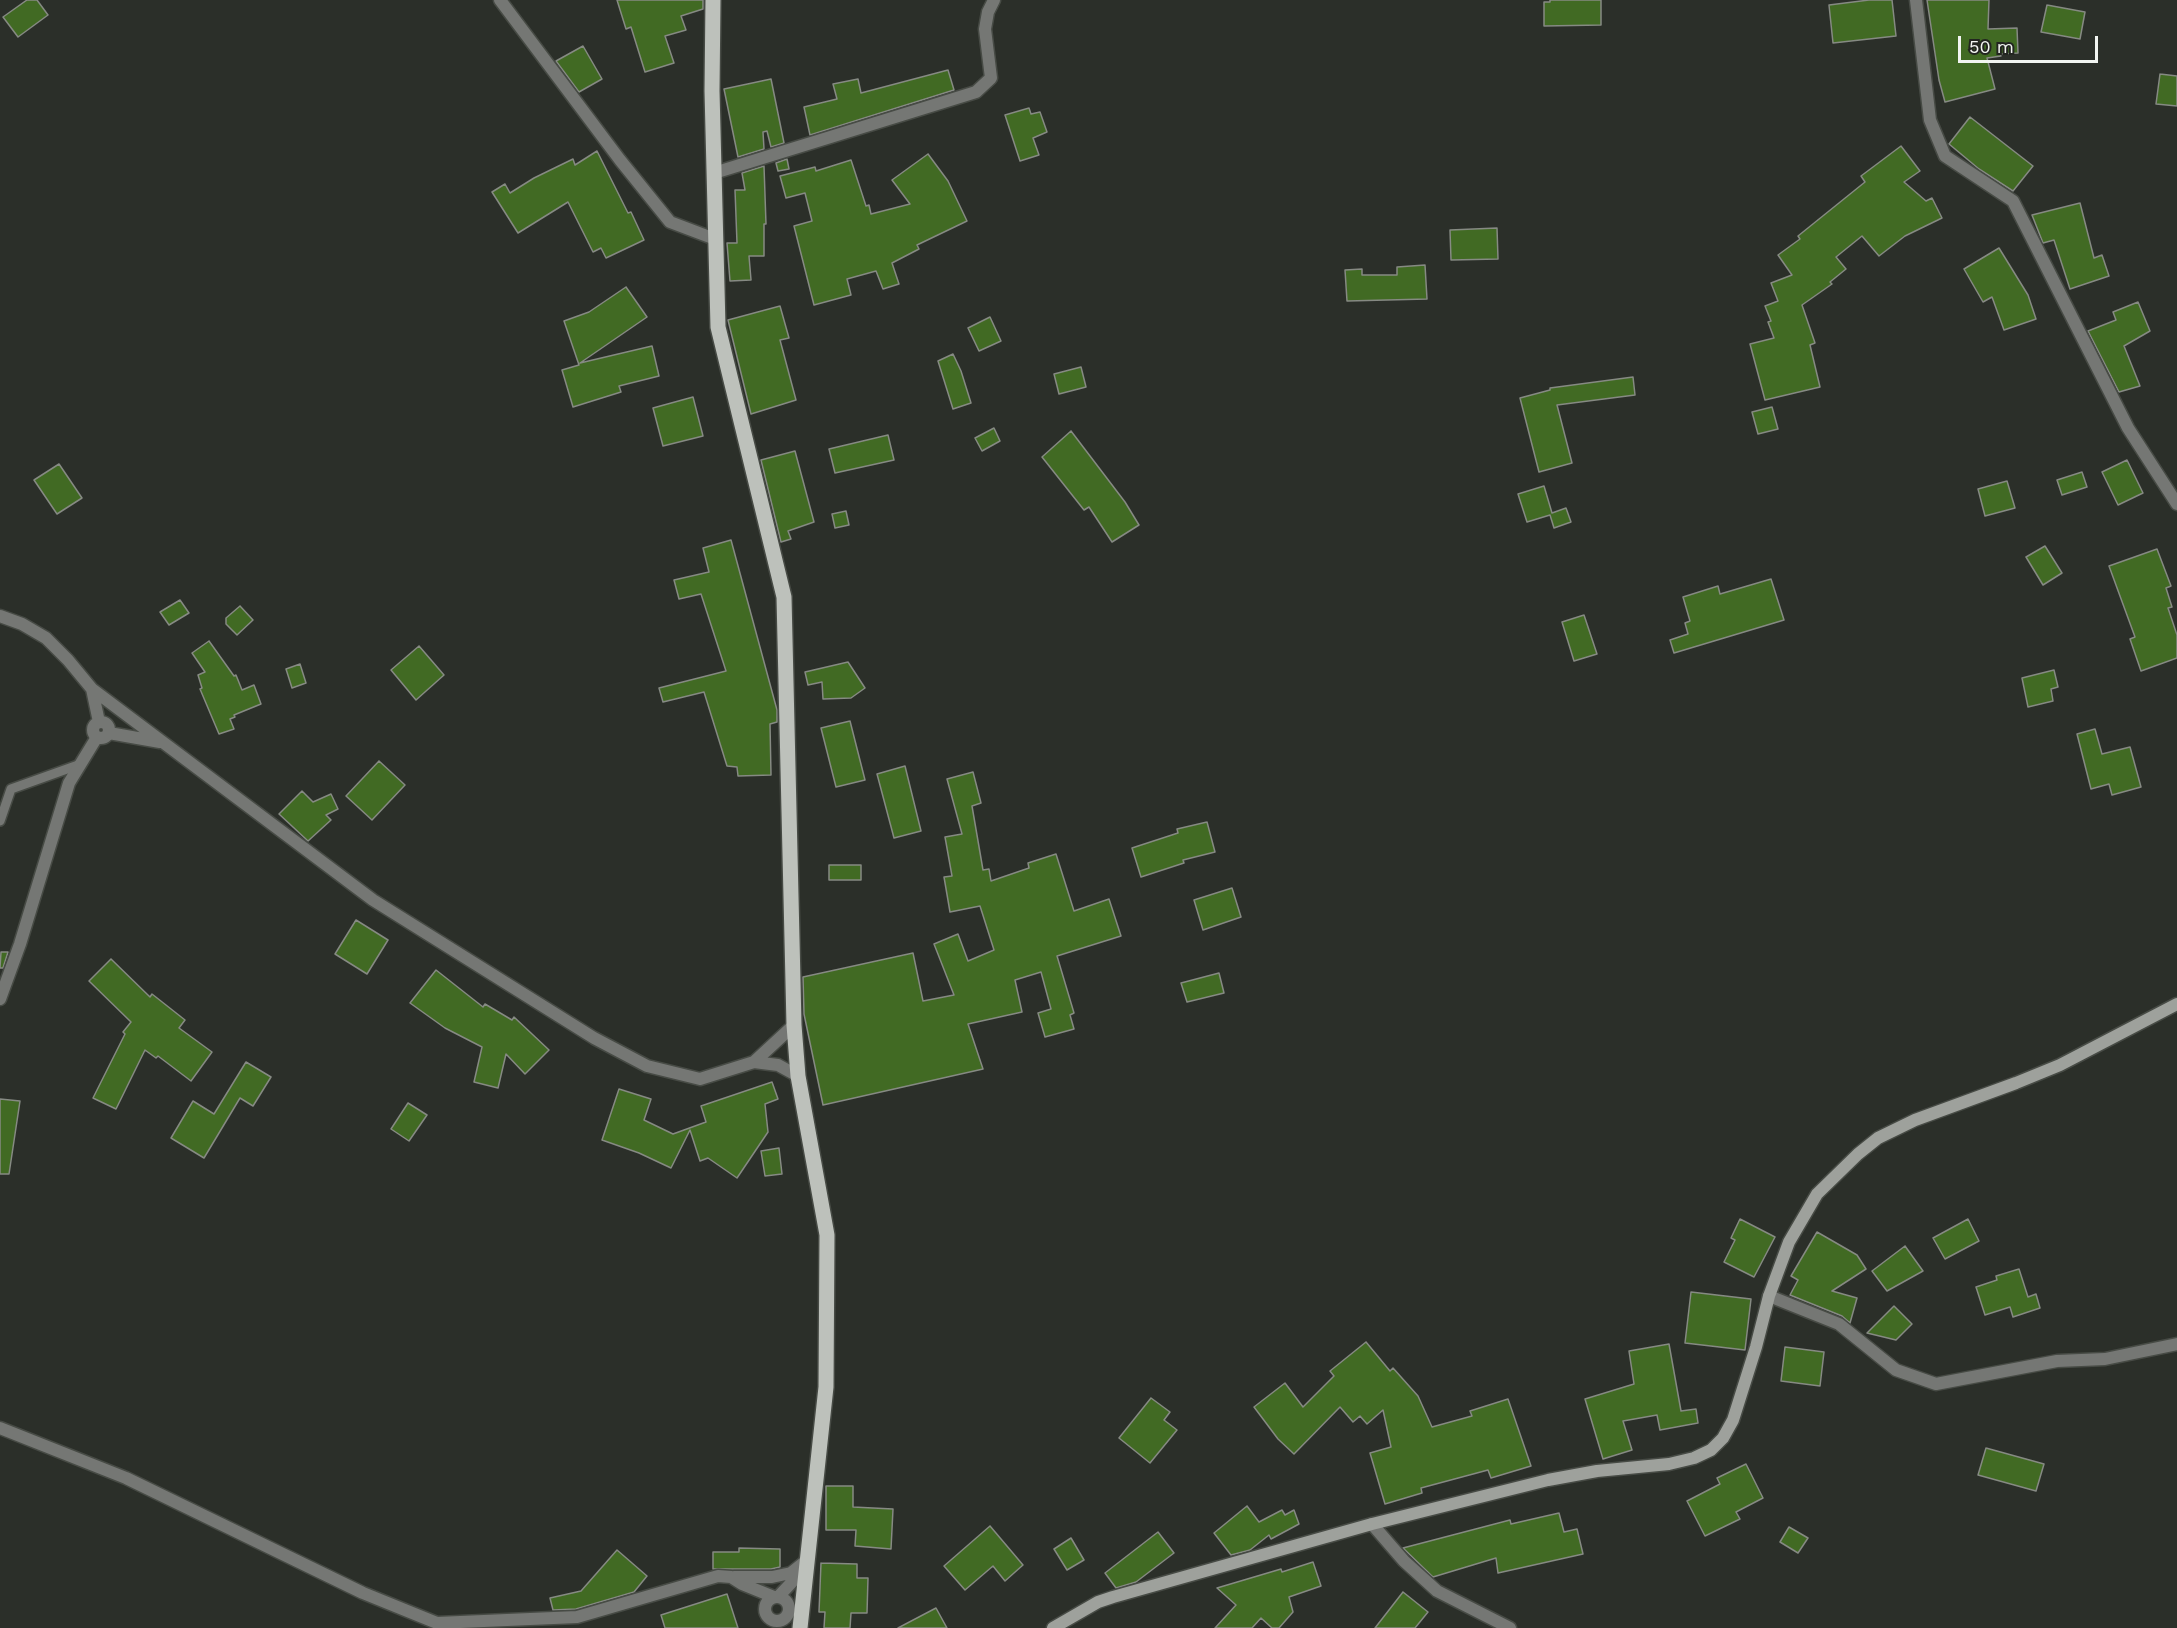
<!DOCTYPE html>
<style>
body{margin:0}
#map{position:relative;width:2177px;height:1628px;overflow:hidden;background:#2b2f29;font-family:"Work Sans",sans-serif}
canvas{display:block}
.scale{position:absolute;left:1958px;top:36px;width:140px;height:27px;box-sizing:border-box;border:3px solid #f2f5f1;border-top:0;padding-left:8px;font-size:18px;line-height:21px;white-space:nowrap;color:#f2f5f1;-webkit-text-stroke:4px #222520;paint-order:stroke}
</style>
<div id="map">
<canvas width="2177" height="1628"></canvas>
<div class="scale">50 m</div>
</div>
<script>
const ctx = document.querySelector('canvas').getContext('2d');
ctx.lineJoin = 'round';
function paint(path, color) {
  ctx.fillStyle = color;
  ctx.fill(path, 'evenodd');
}
function shape(rows) {
  const path = new Path2D();
  for (const r of rows) {
    if (r.length === 3) {
      path.moveTo(r[0] + r[2], r[1]);
      path.arc(r[0], r[1], r[2], 0, 2 * Math.PI);
      continue;
    }
    path.moveTo(r[0], r[1]);
    for (let i = 2; i < r.length; i += 2) path.lineTo(r[i], r[i + 1]);
  }
  return path;
}
function stroke(path, color, width, dash) {
  ctx.strokeStyle = color;
  ctx.lineWidth = width;
  ctx.lineCap = dash ? 'butt' : 'round';
  ctx.setLineDash(dash || []);
  ctx.stroke(path);
}
const building = shape([
 [27,0,37,0,48,15,18,37,3,17,27,0],
 [617,0,703,0,703,9,681,16,686,30,665,36,674,63,645,72,631,27,626,29,617,0],
 [1550,0,1601,0,1601,25,1544,26,1544,2,1550,2,1550,0],
 [1869,0,1892,0,1896,36,1833,43,1829,5,1869,0],
 [1927,0,1989,0,1988,29,2017,28,2018,53,2000,54,2001,56,1987,58,1995,89,1945,102,1939,80,1927,0],
 [2047,5,2085,12,2080,39,2041,32,2047,5],
 [583,46,602,79,579,92,556,61,583,46],
 [948,70,954,90,810,135,804,107,837,99,833,84,858,79,861,93,948,70],
 [2160,74,2177,76,2177,106,2156,104,2160,74],
 [771,79,784,143,771,147,767,131,763,132,764,149,738,157,724,89,771,79],
 [1029,108,1031,114,1040,112,1047,132,1033,138,1039,155,1020,161,1005,115,1029,108],
 [1970,117,2033,166,2013,191,1979,169,1949,144,1970,117],
 [1901,146,1920,171,1904,182,1926,201,1932,198,1942,218,1905,236,1879,256,1862,236,1836,257,1846,269,1830,282,1832,284,1802,305,1815,343,1810,345,1820,387,1765,400,1750,344,1774,338,1768,322,1771,321,1765,306,1778,301,1771,283,1792,275,1778,255,1800,239,1798,236,1865,182,1861,176,1901,146],
 [597,151,628,213,631,212,644,240,606,258,601,248,593,252,568,202,518,233,492,192,505,184,510,193,534,178,573,159,575,165,597,151],
 [928,154,948,181,967,221,917,245,919,249,892,263,899,284,883,289,876,271,847,279,851,295,814,305,794,226,812,221,805,193,786,198,780,176,815,167,816,171,851,160,866,206,869,205,871,214,910,204,892,180,928,154],
 [787,159,789,169,778,171,776,163,787,159],
 [764,166,766,224,764,224,764,256,749,256,751,280,730,281,727,243,737,243,735,190,745,190,742,173,764,166],
 [2080,203,2094,258,2102,255,2109,276,2070,289,2054,240,2043,243,2032,215,2080,203],
 [1497,228,1498,259,1451,260,1450,230,1497,228],
 [1999,248,2028,295,2036,319,2004,330,1992,297,1983,302,1964,269,1999,248],
 [1425,265,1427,299,1347,301,1345,270,1362,269,1362,275,1397,275,1397,267,1425,265],
 [626,287,647,317,580,363,652,346,659,376,619,386,621,392,573,407,562,370,579,365,564,321,589,312,626,287],
 [2138,302,2150,331,2124,346,2140,386,2119,392,2088,331,2116,320,2113,312,2138,302],
 [780,306,789,338,780,340,796,400,751,414,728,320,780,306],
 [990,317,1001,341,979,351,968,328,990,317],
 [953,354,961,371,971,403,953,409,938,361,953,354],
 [1081,367,1086,387,1059,394,1054,374,1081,367],
 [1633,377,1635,395,1557,405,1572,463,1539,472,1520,398,1550,390,1550,388,1633,377],
 [693,397,703,436,663,446,653,408,693,397],
 [1772,407,1778,429,1758,434,1752,412,1772,407],
 [994,428,1000,441,982,451,975,438,994,428],
 [1071,431,1125,502,1139,525,1112,542,1089,507,1084,510,1042,457,1071,431],
 [888,435,894,460,835,473,829,449,888,435],
 [795,451,814,522,788,531,791,539,781,542,761,460,795,451],
 [2127,460,2143,493,2118,505,2102,472,2127,460],
 [59,464,82,498,57,514,34,480,59,464],
 [2082,472,2087,487,2062,495,2057,480,2082,472],
 [2007,481,2015,508,1985,516,1978,489,2007,481],
 [1544,486,1552,513,1566,508,1571,522,1554,528,1550,515,1527,522,1518,494,1544,486],
 [846,511,849,525,835,528,832,514,846,511],
 [731,540,777,710,777,722,770,724,771,775,738,776,737,767,727,766,704,692,663,702,659,688,726,671,701,594,679,599,674,580,709,572,703,548,731,540],
 [2045,546,2062,573,2043,585,2026,557,2045,546],
 [2157,549,2171,586,2166,588,2172,607,2168,608,2177,635,2177,658,2141,671,2130,639,2135,637,2109,566,2157,549],
 [1771,579,1784,620,1674,653,1670,640,1688,634,1685,623,1690,621,1683,597,1718,586,1720,594,1771,579],
 [180,600,189,613,169,625,160,612,180,600],
 [240,606,253,620,237,635,226,624,226,618,240,606],
 [1584,615,1597,654,1574,661,1562,622,1584,615],
 [209,641,234,676,236,675,242,690,254,685,261,704,234,715,235,717,230,719,234,729,219,734,200,689,202,688,198,675,205,672,192,653,209,641],
 [419,646,444,675,416,700,391,670,419,646],
 [848,662,865,688,851,698,823,699,822,682,808,685,805,672,848,662],
 [300,664,306,683,292,688,286,669,300,664],
 [2054,670,2058,687,2051,689,2053,701,2028,707,2022,678,2054,670],
 [850,721,865,780,836,787,821,728,850,721],
 [2095,729,2102,754,2130,747,2141,787,2112,795,2109,784,2091,789,2077,734,2095,729],
 [379,761,405,785,372,820,346,796,379,761],
 [905,766,921,831,894,838,877,774,905,766],
 [973,772,981,803,972,806,983,870,989,869,991,881,1029,868,1028,863,1056,854,1074,911,1109,899,1121,936,1057,956,1074,1013,1070,1015,1074,1029,1045,1037,1038,1013,1051,1009,1041,972,1015,980,1022,1012,968,1024,983,1069,823,1105,804,1014,803,977,913,953,923,1001,954,995,934,944,958,934,968,961,994,950,980,906,950,912,944,877,952,876,945,837,962,834,947,779,973,772],
 [302,791,313,802,331,794,338,809,326,815,331,820,308,841,279,814,302,791],
 [1207,822,1215,852,1183,860,1184,863,1141,877,1132,848,1178,833,1177,829,1207,822],
 [829,865,861,865,861,880,829,880,829,865],
 [1232,888,1241,917,1203,930,1194,900,1232,888],
 [356,920,388,940,367,974,335,954,356,920],
 [1,952,8,952,3,968,0,968,1,952],
 [111,959,150,997,152,994,185,1020,179,1028,212,1052,191,1081,158,1056,156,1058,145,1050,116,1109,93,1098,125,1034,123,1032,131,1022,89,981,111,959],
 [436,970,483,1007,485,1004,512,1020,514,1017,549,1050,525,1074,506,1054,498,1088,474,1082,482,1047,445,1028,410,1003,436,970],
 [1219,973,1224,993,1187,1002,1181,983,1219,973],
 [246,1062,271,1077,253,1106,240,1098,204,1158,171,1138,193,1101,214,1114,246,1062],
 [772,1082,778,1099,765,1104,768,1132,737,1178,708,1158,700,1161,690,1130,671,1168,639,1153,602,1140,619,1089,651,1099,644,1120,673,1134,706,1122,701,1106,772,1082],
 [0,1099,20,1101,9,1174,0,1174,0,1099],
 [408,1103,427,1115,409,1141,391,1129,408,1103],
 [779,1148,782,1174,765,1176,761,1151,779,1148],
 [1740,1219,1775,1237,1754,1277,1724,1262,1735,1240,1731,1238,1740,1219],
 [1968,1219,1979,1241,1945,1259,1933,1238,1968,1219],
 [1817,1232,1857,1255,1866,1269,1832,1291,1857,1298,1850,1323,1842,1316,1790,1295,1798,1280,1791,1276,1817,1232],
 [1905,1246,1923,1271,1887,1291,1872,1271,1905,1246],
 [2019,1269,2028,1297,2036,1294,2040,1308,2013,1317,2010,1307,1985,1315,1976,1287,1997,1280,1996,1276,2019,1269],
 [1691,1292,1751,1299,1745,1350,1685,1343,1691,1292],
 [1894,1306,1912,1324,1896,1340,1867,1333,1894,1306],
 [1366,1342,1390,1371,1393,1368,1418,1396,1432,1427,1472,1416,1470,1411,1508,1399,1531,1466,1491,1478,1488,1470,1421,1488,1422,1493,1385,1504,1370,1453,1391,1447,1383,1410,1367,1424,1360,1416,1353,1422,1340,1407,1294,1454,1278,1439,1254,1407,1285,1383,1303,1407,1334,1376,1330,1371,1366,1342],
 [1669,1344,1681,1411,1696,1409,1698,1423,1660,1430,1657,1415,1623,1421,1632,1450,1603,1459,1585,1399,1634,1384,1629,1351,1669,1344],
 [1785,1347,1824,1352,1820,1386,1781,1381,1785,1347],
 [1151,1398,1170,1412,1164,1420,1177,1430,1150,1463,1119,1438,1151,1398],
 [1986,1448,2044,1464,2036,1491,1978,1475,1986,1448],
 [1746,1464,1763,1498,1736,1512,1740,1519,1705,1536,1687,1501,1720,1484,1717,1478,1746,1464],
 [826,1486,853,1486,853,1507,893,1509,891,1549,855,1546,856,1530,826,1530,826,1486],
 [1247,1506,1259,1522,1282,1510,1285,1515,1294,1510,1299,1524,1271,1539,1269,1535,1250,1550,1231,1555,1214,1533,1247,1506],
 [1559,1513,1564,1532,1577,1529,1583,1554,1498,1573,1496,1558,1433,1577,1403,1548,1510,1520,1511,1524,1559,1513],
 [990,1526,1023,1565,1005,1581,993,1566,965,1590,944,1566,990,1526],
 [1789,1527,1808,1538,1798,1553,1780,1542,1789,1527],
 [1158,1532,1174,1553,1136,1582,1116,1588,1105,1573,1158,1532],
 [1071,1538,1084,1560,1067,1570,1054,1549,1071,1538],
 [739,1548,780,1549,780,1567,771,1569,713,1569,713,1552,739,1552,739,1548],
 [617,1550,647,1576,634,1592,576,1609,553,1610,550,1598,581,1591,617,1550],
 [1313,1562,1321,1586,1289,1597,1293,1612,1279,1628,1272,1628,1261,1618,1252,1628,1215,1628,1236,1605,1217,1588,1281,1569,1282,1572,1313,1562],
 [821,1563,857,1564,857,1578,868,1578,867,1613,851,1613,850,1628,824,1628,825,1612,819,1612,821,1563],
 [1403,1592,1428,1612,1415,1628,1375,1628,1403,1592],
 [727,1594,738,1628,665,1628,661,1615,727,1594],
 [936,1608,947,1628,898,1628,936,1608]
]);
paint(building, '#416a23');
stroke(building, '#868a83', 1.5);
const service = shape([
 [0,821,11,789,81,764]
]);
const minor = shape([
 [500,0,620,160,670,222,715,239],
 [1916,0,1930,120,1945,156,2013,201,2128,428,2177,504],
 [714,173,976,92,991,78,985,29,988,12,994,0],
 [0,616,22,624,46,638,68,660,92,689,99,722],
 [92,689,373,900,594,1038,647,1066,700,1079,754,1062,794,1025],
 [101,730,8],
 [109,733,160,742],
 [0,999,20,944,69,783,97,737],
 [754,1062,778,1065,798,1076],
 [1769,1296,1839,1324,1896,1370,1936,1384,2057,1361,2105,1359,2177,1344],
 [0,1428,126,1478,363,1593,437,1623,577,1617,718,1576,731,1577,742,1584,774,1597],
 [1372,1524,1404,1561,1437,1591,1510,1628],
 [734,1577,772,1577,791,1573,806,1561],
 [778,1597,793,1581,802,1567],
 [777,1609,12]
]);
const secondary = shape([
 [1053,1628,1098,1602,1113,1597,1372,1524,1548,1480,1597,1471,1669,1464,1694,1458,1711,1450,1723,1438,1733,1420,1756,1347,1769,1296,1789,1242,1817,1194,1858,1154,1878,1138,1915,1120,2016,1083,2060,1065,2177,1004]
]);
const primary = shape([
 [713,0,712,91,718,327,784,597,794,1025,798,1076,827,1235,826,1387,800,1628]
]);
stroke(service, '#474b45', 12);
stroke(minor, '#474b45', 15);
stroke(secondary, '#474b45', 15);
stroke(primary, '#474b45', 18);
stroke(service, '#757774', 9);
stroke(minor, '#757774', 12);
stroke(secondary, '#9ea19c', 12);
stroke(primary, '#bdc1bb', 15);
</script>
